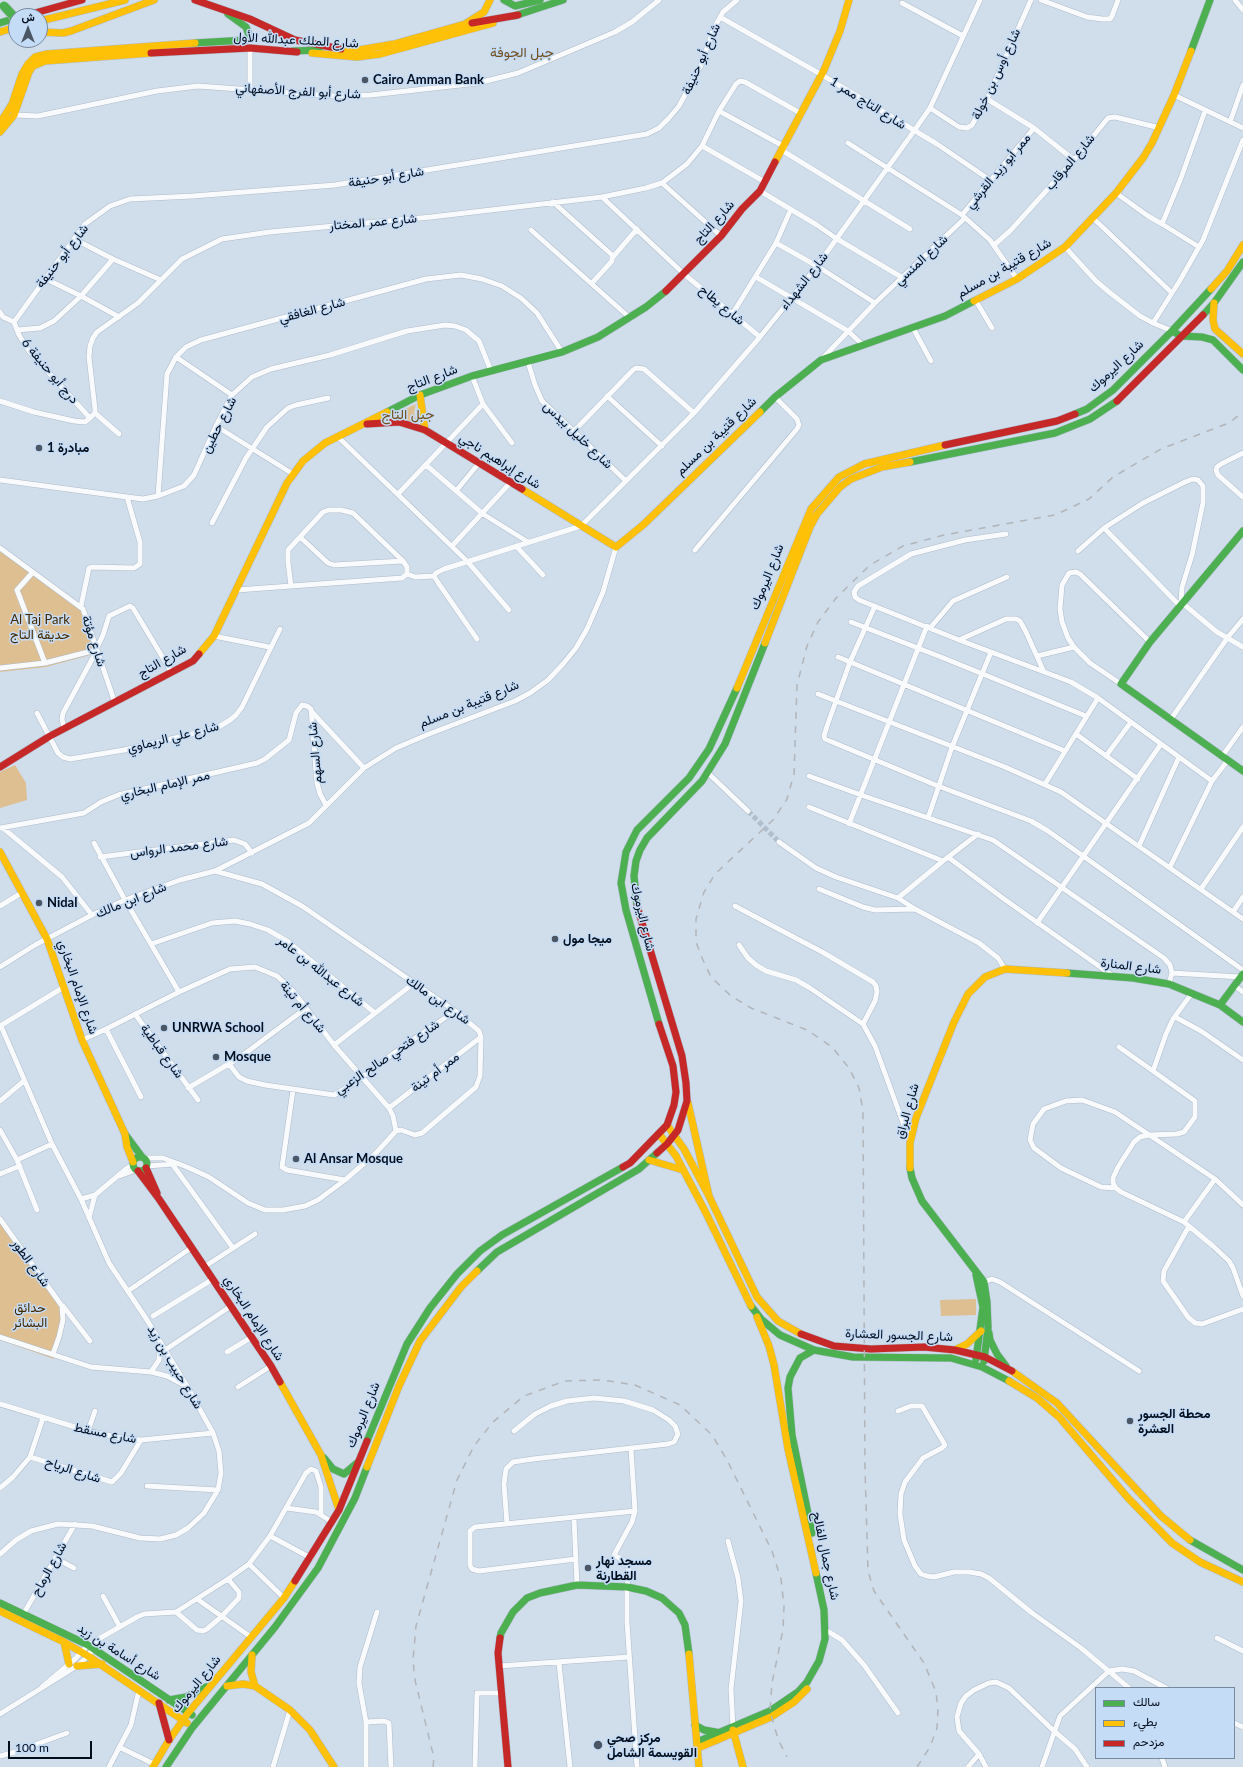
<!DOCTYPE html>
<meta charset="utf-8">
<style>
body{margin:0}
#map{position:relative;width:1243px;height:1767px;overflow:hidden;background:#d0ddeb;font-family:Lato,Vazirmatn,sans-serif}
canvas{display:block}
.legend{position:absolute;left:1095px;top:1687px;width:140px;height:72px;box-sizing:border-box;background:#c5dcf6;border:1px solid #77899f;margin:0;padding:5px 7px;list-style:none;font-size:12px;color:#020d1c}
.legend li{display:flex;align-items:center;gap:8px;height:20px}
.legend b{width:20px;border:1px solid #77899f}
.north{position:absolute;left:8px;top:8px;width:40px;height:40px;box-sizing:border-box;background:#c5dcf6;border:1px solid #77899f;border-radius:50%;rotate:0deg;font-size:11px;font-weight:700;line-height:16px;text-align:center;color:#020d1c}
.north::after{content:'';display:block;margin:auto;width:14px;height:18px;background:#4a5664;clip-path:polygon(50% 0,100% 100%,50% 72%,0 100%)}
.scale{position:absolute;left:8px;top:1741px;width:84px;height:18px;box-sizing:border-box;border:2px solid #020d1c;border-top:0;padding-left:5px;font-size:12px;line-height:14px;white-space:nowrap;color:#020d1c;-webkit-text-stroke:3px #c5dcf6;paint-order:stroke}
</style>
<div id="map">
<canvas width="1243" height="1767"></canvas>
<ul class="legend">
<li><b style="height:5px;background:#4caf50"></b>سالك</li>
<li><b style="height:5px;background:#ffc107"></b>بطيء</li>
<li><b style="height:5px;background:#c62828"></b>مزدحم</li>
</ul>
<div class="north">ش</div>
<div class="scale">100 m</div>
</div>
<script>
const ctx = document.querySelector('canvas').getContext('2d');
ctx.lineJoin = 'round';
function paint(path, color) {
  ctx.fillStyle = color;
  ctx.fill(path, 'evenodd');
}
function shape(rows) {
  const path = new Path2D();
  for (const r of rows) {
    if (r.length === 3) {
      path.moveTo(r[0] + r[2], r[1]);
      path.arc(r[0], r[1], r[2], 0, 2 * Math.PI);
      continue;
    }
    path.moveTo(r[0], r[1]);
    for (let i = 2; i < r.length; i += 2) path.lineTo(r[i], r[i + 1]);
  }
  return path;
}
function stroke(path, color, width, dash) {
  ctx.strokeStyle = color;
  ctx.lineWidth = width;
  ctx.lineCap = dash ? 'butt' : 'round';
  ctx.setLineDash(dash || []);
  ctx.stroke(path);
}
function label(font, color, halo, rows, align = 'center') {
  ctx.font = font + ' Lato,Vazirmatn,sans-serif';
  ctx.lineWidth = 3;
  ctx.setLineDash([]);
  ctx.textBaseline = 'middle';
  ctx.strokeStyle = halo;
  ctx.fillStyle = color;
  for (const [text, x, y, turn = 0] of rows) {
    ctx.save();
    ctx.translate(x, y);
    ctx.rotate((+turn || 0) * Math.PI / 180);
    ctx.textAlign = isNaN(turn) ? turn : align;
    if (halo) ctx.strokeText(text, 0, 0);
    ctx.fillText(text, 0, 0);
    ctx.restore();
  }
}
paint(shape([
 [416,404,414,413,417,422,388,418,387,417],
 [0,550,81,608,94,654,46,667,0,672],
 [15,765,26,783,27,800,0,808,0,772],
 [0,1219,62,1307,62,1331,54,1359,0,1340],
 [976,1299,976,1315,941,1316,940,1300]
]), '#debf92');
stroke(shape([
 [748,811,779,842]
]), '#b1becc', 5, [5, 2.5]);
const street = shape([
 [1041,0,1087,17,1102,19,1110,19,1112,16,1118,0],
 [1235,0,1243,10],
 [902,3,963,36],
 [720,17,822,75,937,144,990,180],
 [250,89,250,48],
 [1174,95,1243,128],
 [987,99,1034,128,1074,160],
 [930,108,959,127,967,128,972,125,987,99,1031,0],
 [719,111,785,147],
 [14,115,38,116,157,91,198,86,334,96,371,95,478,83,518,73,615,32,632,22,659,0],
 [1230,122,1243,85],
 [848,143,962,215,990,240,1017,279],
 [702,146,765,182],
 [783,151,910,229],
 [662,183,721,236],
 [760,191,817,225,837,239,903,278],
 [1116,193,1148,216,1162,224,1181,178,1205,111],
 [602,197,684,274,760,337],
 [553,202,612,255,612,261,592,283],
 [962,215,1034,128],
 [1093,218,1172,293],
 [1162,224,1199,247],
 [531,230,630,318],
 [74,239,113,259,161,280],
 [776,243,817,266,875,303],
 [994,245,1010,231,1074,160,1108,118,1115,117,1160,128],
 [1065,247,1096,281,1109,292,1140,316,1153,323],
 [613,257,637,229],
 [756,277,848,331,863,345],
 [44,278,81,296,119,317],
 [976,301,992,328],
 [0,312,3,317,14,322],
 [733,313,776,243,791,209],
 [14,322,85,224,110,206,130,199,193,196,335,185,647,134,659,128,669,118,679,106,701,65,714,28,723,12,737,0],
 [14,322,19,335,29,351,90,418],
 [913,328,931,361],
 [17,330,40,328,54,321,81,296,113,259],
 [1172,331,1153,323,1179,282,1203,240,1243,140],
 [176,357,232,395],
 [821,360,875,303,965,218],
 [528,362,535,385,542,401,626,481],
 [472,376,483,404,512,443],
 [607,396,662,446],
 [0,401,34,412,74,421,85,422,90,418,95,413,95,409,89,357,90,346,93,338,97,332,138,303,182,259,222,239,270,232,431,217,602,197,646,188,662,183,687,164,702,146,719,111,736,84,740,81,745,82,802,114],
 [95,413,119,434],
 [216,426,293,474],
 [574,431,633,370,636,368,644,369,694,413],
 [338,437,467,561,509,610],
 [1243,453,1221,464,1217,467,1216,470,1218,475,1243,497],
 [426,465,483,514,528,542],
 [0,480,127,497,143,499,158,496,184,486,194,475,216,426,232,395,252,377,271,369,330,355,407,331,445,325,455,326,466,330,479,341,491,371],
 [456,491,479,463],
 [398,494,483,404],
 [158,496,167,374,176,357,186,347,201,340,426,279,461,275,482,279,502,286,521,298,537,313,562,352],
 [212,523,246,458,267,427,288,408,296,405,328,398],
 [1104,528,1180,606],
 [1006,534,965,540,911,554,858,586,854,592,855,597,859,600,959,640,1071,682,1098,698,1212,781],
 [300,537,328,563,334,565,403,561],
 [452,546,510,483],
 [516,546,543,575],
 [0,548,83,609,115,703],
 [695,550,797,429,799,425,797,419,775,397],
 [1078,551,1104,528,1143,503,1185,482,1193,479,1198,480,1203,486,1203,503,1192,555,1182,587,1181,602,1217,632,1243,647],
 [33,572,17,590,45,663],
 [407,574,415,577,434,576],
 [237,590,291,586,402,578,407,574,407,567,403,561,353,513,341,510,329,510,323,512,288,550,288,562,291,586],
 [81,606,89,568,92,567,134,568,140,564,140,542,127,497],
 [875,606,850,662,827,726,824,736,825,739,938,786,1031,821,1048,831,1243,970],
 [851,622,946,659,1086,716],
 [930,628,953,601,1007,577],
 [214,636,269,647],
 [477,639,437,581,434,576,436,573,444,569,581,526,694,413,760,337,817,266,914,131,930,108,980,0],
 [959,640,1006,619,1016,619,1020,621,1026,632,1044,672],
 [1037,656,1074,647],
 [838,657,1065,751],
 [0,668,45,663,96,650,103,635,109,616,130,606,133,608,172,673],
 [1121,684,1090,663,1074,647,1068,638,1062,622,1060,609,1062,585,1069,573,1076,572,1080,574,1150,642],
 [818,694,1005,767,1061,792,1243,919],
 [312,712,364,768],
 [37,713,58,753,63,757,70,759,124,750,217,728,230,720,236,715,242,707,280,629],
 [1171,719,1228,637,1243,619],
 [64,729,62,719,63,713,96,652],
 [1076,734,1138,779],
 [1223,755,1243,727],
 [1106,756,1131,722],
 [708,773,748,811],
 [809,776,861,795,993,840,1164,958,1170,965,1172,973,1169,984],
 [1045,784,1098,698],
 [809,807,943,861],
 [928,818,952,747,991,652],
 [849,824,927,626],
 [0,828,84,813,101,802,118,795,257,763,265,759,289,740,296,713,302,705,307,706,311,709,317,783,320,794,326,805],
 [3,828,62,877,92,915],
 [779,842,816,868,836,877,898,898,915,909,979,943,998,958,1005,969],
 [94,843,125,900,179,992],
 [1139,846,1179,757],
 [100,857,234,840,245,844,252,853],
 [948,857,1004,899,1113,976],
 [1170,867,1212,781,1228,760],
 [215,871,309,823,364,768,396,748,429,734,515,701,530,693,548,680,563,664,576,648,587,629,603,592,616,547],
 [819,889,863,907,875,910,915,909],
 [1201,889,1243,827],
 [898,898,943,861,978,834],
 [0,906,23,892],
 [735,906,824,953,873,982,876,986,877,992,875,1001,863,1024],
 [1233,912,1243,897],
 [1037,923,1161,744],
 [151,944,212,923,235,921,250,924,268,930,287,941,375,1013],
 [739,945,748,958,756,965,766,971,796,980,810,988,863,1024,875,1046,910,1142],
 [0,967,35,945,92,915,125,900,180,880,215,871,262,884,302,906,455,1011,479,1031,481,1037,480,1076,476,1087,422,1133,415,1135,401,1130,396,1131,375,1154,345,1180,318,1200,305,1206,283,1210,265,1210,248,1203,209,1177,187,1167,163,1158,144,1158],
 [1172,973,1241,977],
 [1235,986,1243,992],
 [1192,993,1173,1019,1166,1034,1153,1071,1195,1101,1195,1117,1184,1132,1177,1134,1149,1135,1140,1137,1134,1142,1118,1167,1113,1178,1113,1183,1116,1188,1121,1192,1184,1222,1213,1246,1229,1261,1233,1268,1243,1296],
 [135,1014,198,1100],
 [1175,1017,1201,1031,1243,1060],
 [0,1026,64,987],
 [106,1029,141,1097],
 [82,1040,106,1029,179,992,230,969,255,967,277,976,294,992,334,1045,389,1108,393,1116,396,1131],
 [334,1045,414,983],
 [1119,1047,1153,1071],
 [229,1064,239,1077,247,1081,265,1085,334,1095,350,1086,405,1045,455,1011],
 [188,1088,239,1058,306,1008],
 [293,1090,282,1167,287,1170,345,1180],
 [0,1101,24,1081],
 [389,1108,481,1037],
 [0,1130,17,1160,37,1210],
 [17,1160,52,1144],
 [170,1161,233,1248],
 [147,1166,174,1164],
 [0,1174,20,1166],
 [119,1176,136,1170],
 [1116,1188,1101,1187,1061,1168,1034,1148,1030,1140,1033,1124,1044,1109,1066,1101,1082,1100,1115,1112,1215,1179,1243,1205],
 [81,1199,95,1195,126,1169,133,1165],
 [89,1218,95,1195],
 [0,1219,62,1306,63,1320,59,1337,53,1354],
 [1184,1222,1215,1179],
 [1189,1226,1164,1271,1163,1281,1188,1317,1195,1323,1202,1324,1243,1309],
 [204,1267,255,1234],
 [984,1282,992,1279,1000,1282,1139,1371],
 [128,1291,191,1248],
 [63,1306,90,1341],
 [153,1316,213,1279],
 [0,1337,91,1367,151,1372,167,1376,186,1386],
 [165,1350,231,1306],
 [227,1352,252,1337],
 [151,1372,159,1360,160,1342],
 [238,1387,271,1366],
 [0,1404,88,1431,126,1439,141,1440,213,1433],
 [898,1411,911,1406,922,1406,945,1445,942,1448,923,1458,905,1482,901,1494,900,1514,904,1540,915,1566,921,1574,927,1576,934,1577,954,1572,969,1572,981,1574,989,1578,1032,1613,1081,1648,1129,1688],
 [88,1431,95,1411],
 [30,1457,112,1482,121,1473,141,1440],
 [147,1486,218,1490],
 [0,1488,13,1477,30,1457,43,1418],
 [286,1508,316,1512,332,1522],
 [635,1511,632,1522,614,1555,626,1562,629,1568,627,1587,627,1622,637,1767],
 [574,1518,577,1585],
 [507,1524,504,1484,506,1469,513,1462,533,1459,668,1444,674,1442,678,1434,675,1426,669,1420,653,1410,624,1401,594,1398,567,1401,551,1406,535,1414,514,1431],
 [270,1536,306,1473,311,1469,316,1471,321,1487,321,1514],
 [728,1541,738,1578,741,1601,731,1689,733,1728],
 [0,1554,16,1540,31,1531,58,1524,92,1526,140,1538,160,1539,176,1535,188,1528,204,1513,218,1490,221,1473,219,1451,213,1433,187,1386,147,1320,109,1263,81,1199,52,1144,1,1026],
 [55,1558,74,1568],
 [576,1559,479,1571,472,1569,470,1565,470,1531,475,1527,635,1511,631,1449],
 [249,1564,284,1598],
 [103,1596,120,1627],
 [197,1599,251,1637],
 [176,1612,197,1630,203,1631,207,1629,221,1617,239,1598,239,1592,228,1579],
 [24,1613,75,1524],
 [829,1632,842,1640,864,1665,898,1713],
 [1217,1638,1243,1651],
 [559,1663,570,1767],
 [499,1666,629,1657],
 [42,1687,75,1659,88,1645,137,1617,144,1614,176,1612,228,1579,249,1564,270,1536,311,1558],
 [0,1714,77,1666,88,1656,99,1640],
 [366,1722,384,1721,389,1723,391,1767],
 [1234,1723,1243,1727],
 [119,1747,154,1764],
 [0,1756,15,1752,67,1733],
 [1162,1758,1165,1767],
 [109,1767,131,1725,139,1690],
 [273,1767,290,1710],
 [366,1767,366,1722,359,1683,360,1667,377,1612],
 [475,1767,477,1693,502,1693],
 [968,1767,979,1754],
 [986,1767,979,1754,959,1731,957,1717,961,1703,966,1696,974,1690,989,1683,996,1682,1009,1688,1054,1731,1075,1749,1087,1767],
 [1042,1767,1060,1716,1109,1671,1122,1669,1134,1671,1166,1688]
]);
const fast = shape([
 [504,0,515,6,540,0],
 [514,16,563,0],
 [0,23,16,18],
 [195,43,246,40,249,35,246,27,228,14],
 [293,51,319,50],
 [1191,51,1210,0],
 [1203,315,1214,303,1243,262],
 [1172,331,1181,336,1202,337,1213,340,1243,370],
 [387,412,420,395,472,376,562,352,598,337,646,307,666,291],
 [760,412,775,397,821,360,945,316,974,301],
 [1075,414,1087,409,1113,390,1172,331,1211,289],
 [910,462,1055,433,1090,419,1117,401],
 [1243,531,1150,642,1121,684,1243,771],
 [637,906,634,876,636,861,640,850,647,838,702,781,725,744,765,643],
 [1067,973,1133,978,1169,984,1220,1005,1243,1022],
 [1220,1005,1243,974],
 [659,1024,626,910,621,883,626,852,637,830,689,778,709,749,737,688],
 [125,1134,142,1157],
 [140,1164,7],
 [910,1168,912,1178,922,1201,984,1282,987,1302,988,1328,984,1361],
 [477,1271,497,1252,639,1169,657,1153],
 [976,1275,983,1307,976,1359],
 [751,1306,761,1319,780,1335,814,1350,853,1357,951,1358,982,1367,1009,1381],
 [989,1333,990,1340,997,1354,1006,1366],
 [367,1441,407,1344,430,1308,457,1274,480,1251,502,1235,623,1167],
 [324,1458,333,1469,344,1474,357,1463],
 [812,1533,792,1435,788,1388,790,1377,800,1358,814,1350],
 [1190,1540,1243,1570],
 [0,1603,88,1645,192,1715],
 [500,1638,501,1633,513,1612,527,1598,540,1593,577,1585,627,1587,646,1591,662,1598,679,1613,685,1625,689,1654],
 [169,1700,186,1697,206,1687],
 [695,1725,704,1730,721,1733],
 [697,1742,770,1711,798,1692,807,1682,819,1661,825,1639,824,1610,816,1573],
 [166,1767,192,1728,275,1627,318,1568,355,1498,367,1467]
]);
const slow = shape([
 [40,21,125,0],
 [0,32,16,27],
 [40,32,63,33,71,31,154,0],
 [341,49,359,50,394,44,465,24,484,12,490,0],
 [312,53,357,57,380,54,493,23],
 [0,123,12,104,22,74,28,64,35,57,47,54,195,43],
 [0,132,14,115,29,72,33,66,45,61,151,53],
 [775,162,824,70,840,31,849,0],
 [1211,289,1227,271,1243,245],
 [974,301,1017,279,1065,247,1116,193,1143,158,1152,143,1174,95,1191,51],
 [1214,303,1213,320,1215,329,1243,354],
 [420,395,425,430],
 [522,489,616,547,643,525,760,412],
 [765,643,810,527,817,514,840,487,851,479,882,467,910,462],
 [199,654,214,636,287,483,303,461,325,443,387,412],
 [737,688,811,509,839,477,864,464,945,445],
 [0,852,47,939,82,1040,125,1134,127,1147,133,1162],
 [688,1103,709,1196],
 [667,1125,684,1149,709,1196,757,1297,778,1321,801,1334],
 [659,1134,676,1156,706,1213,751,1306],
 [649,1160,683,1170],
 [910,1168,910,1143,916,1118,954,1022,968,994,985,977,1005,969,1067,973],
 [757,1317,769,1346,774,1365,788,1449,816,1573],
 [955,1350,967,1344,981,1331],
 [1012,1371,1057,1403,1161,1516,1190,1540],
 [1009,1381,1037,1398,1059,1417,1128,1498,1172,1543,1200,1562,1243,1582],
 [280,1382,321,1455,339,1510],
 [367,1467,399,1386,420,1341,461,1287,477,1271],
 [0,1611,64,1642,88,1656,187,1723],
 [64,1642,69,1664],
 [689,1654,699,1767],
 [252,1655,251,1672,255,1686],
 [77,1666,102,1664],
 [227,1686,243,1684,255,1686,290,1710,310,1730,334,1767],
 [733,1730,743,1767],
 [698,1748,771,1717,794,1702,807,1689],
 [153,1767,169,1740,188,1713,284,1598,295,1581]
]);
const jam = shape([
 [195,0,250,19,295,40,341,49],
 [24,16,82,0],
 [472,23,518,15],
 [151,53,250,48,297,52],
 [666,291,721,236,742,209,760,191,775,162],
 [1117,401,1203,315],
 [367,424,399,422,425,430,522,489],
 [945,445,1057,421,1075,414],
 [0,767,50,736,193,661,199,654],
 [637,906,682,1056,686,1083,687,1101,678,1130,667,1144,657,1153],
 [623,1167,630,1163,667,1125,674,1105,676,1092,673,1066,659,1024],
 [146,1168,157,1193],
 [138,1171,159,1199,271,1366,280,1382],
 [801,1334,834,1346,871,1349,924,1347,955,1350,985,1357,1012,1371],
 [295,1581,339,1510,367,1441],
 [500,1638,498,1653,508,1767],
 [159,1703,169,1740]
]);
stroke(street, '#aebac9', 6);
stroke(fast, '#aebac9', 8);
stroke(slow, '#aebac9', 8);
stroke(jam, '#aebac9', 8);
stroke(street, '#f8fafc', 5);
stroke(fast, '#4caf50', 7);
stroke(slow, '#ffc107', 7);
stroke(jam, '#c62828', 7);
stroke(shape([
 [433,1767,434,1758,415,1680,413,1660,416,1626,457,1480,474,1446,493,1422,524,1396,565,1381,602,1380,635,1385,680,1405,712,1435,727,1460,772,1551,781,1579,784,1606,783,1630,772,1683,770,1711,778,1739,787,1757],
 [917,1767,930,1747,937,1728,938,1709,936,1692,924,1663,874,1591,868,1571,865,1469,863,1111,859,1088,849,1068,832,1047,807,1030,751,1008,731,996,711,977,702,958,696,942,696,919,704,892,715,874,773,820,787,799,794,774,797,685,807,646,818,622,837,597,870,565,903,546,944,535,1055,515,1089,499,1113,477,1161,449,1229,423,1243,412]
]), '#b1b5b9', 1.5, [7, 7]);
const fastBridge = shape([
 [4,6,16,19]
]);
stroke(fastBridge, '#b2bac2', 10, []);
stroke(fastBridge, '#4caf50', 9);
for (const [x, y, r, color] of [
 [365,80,4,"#4a5664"],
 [39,448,4,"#4a5664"],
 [39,903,4,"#4a5664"],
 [555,939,4,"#4a5664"],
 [164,1028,4,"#4a5664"],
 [216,1057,4,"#4a5664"],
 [296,1159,4,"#4a5664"],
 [1130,1421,4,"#4a5664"],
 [588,1568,4,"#4a5664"],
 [598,1745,5,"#4a5664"]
]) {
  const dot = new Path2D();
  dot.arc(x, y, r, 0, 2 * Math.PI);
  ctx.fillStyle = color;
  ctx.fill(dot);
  stroke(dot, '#c5dcf6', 1.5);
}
label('13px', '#020d1c', '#c5dcf6', [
 ["شارع الملك عبدالله الأول",296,40,3],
 ["شارع أبو حنيفة",701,59,-66],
 ["شارع أوس بن خولة",996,74,-65],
 ["شارع أبو الفرج الأصفهاني",298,91,3],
 ["شارع التاج ممر 1",868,103,32],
 ["شارع المرقاب",1070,162,-50],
 ["ممر أبو زيد القرشي",998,171,-50],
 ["شارع أبو حنيفة",386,177,-9],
 ["شارع عمر المختار",373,222,-5],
 ["شارع التاج",714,222,-48],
 ["شارع أبو حنيفة",62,256,-52],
 ["شارع المنسي",921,260,-43],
 ["شارع قتيبة بن مسلم",1004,268,-30],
 ["شارع الشهداء",804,281,-52],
 ["شارع يطاح",722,305,40],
 ["شارع الغافقي",312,310,-15],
 ["شارع اليرموك",1116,366,-43],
 ["درج أبو حنيفة 6",50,371,50],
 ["شارع التاج",432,378,-21],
 ["شارع حطين",219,425,-63],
 ["شارع خليل بيدس",578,435,44],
 ["شارع قتيبة بن مسلم",716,436,-44],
 ["شارع إبراهيم ناجي",500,461,32],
 ["شارع اليرموك",767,577,-68],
 ["شارع مؤتة",94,641,72],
 ["شارع التاج",162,661,-30],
 ["شارع قتيبة بن مسلم",469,704,-22],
 ["شارع علي الريماوي",173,737,-14],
 ["شارع السهم",315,753,-95],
 ["ممر الإمام البخاري",165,785,-13],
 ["شارع محمد الرواس",179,847,-7],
 ["شارع ابن مالك",131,900,-22],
 ["شارع اليرموك",643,917,77],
 ["شارع المنارة",1131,966,7],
 ["شارع عبدالله بن عامر",321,971,38],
 ["شارع الإمام البخاري",78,987,71],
 ["شارع ابن مالك",438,1000,35],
 ["شارع أم تينة",303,1007,50],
 ["شارع قباطية",162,1051,54],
 ["شارع فتحي صالح الزعبي",387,1057,-34],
 ["ممر أم تينة",435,1072,-37],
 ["شارع البراق",907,1111,-74],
 ["شارع الطور",31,1263,54],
 ["شارع الإمام البخاري",254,1318,57],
 ["شارع الجسور العشارة",899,1335,2],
 ["شارع حبيب بن زيد",175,1367,59],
 ["شارع اليرموك",363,1415,-68],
 ["شارع مسقط",105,1433,11],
 ["شارع الرياح",73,1470,18],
 ["شارع جمال الفالح",826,1556,78],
 ["شارع الرماح",49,1569,-61],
 ["شارع أسامة بن زيد",119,1652,32],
 ["شارع اليرموك",196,1684,-51]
]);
label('bold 13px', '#020d1c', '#c5dcf6', [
 ["Cairo Amman Bank",373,80],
 ["مبادرة 1",47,448],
 ["Nidal",47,903],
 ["ميجا مول",563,939],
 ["UNRWA School",172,1028],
 ["Mosque",224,1057],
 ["Al Ansar Mosque",304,1159],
 ["محطة الجسور",1138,1414],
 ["العشرة",1138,1429],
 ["مسجد نهار",596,1561],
 ["القطارنة",596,1576],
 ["مركز صحي",607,1738],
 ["القويسمة الشامل",607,1753]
], 'left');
label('13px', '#442800', '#c5dcf6', [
 ["Al Taj Park",40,620],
 ["حديقة التاج",40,635],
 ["حدائق",30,1308],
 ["البشائر",30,1323]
]);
label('14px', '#724f1d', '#c5dcf6', [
 ["جبل الجوفة",522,52],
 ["جبل التاج",408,414]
]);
</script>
